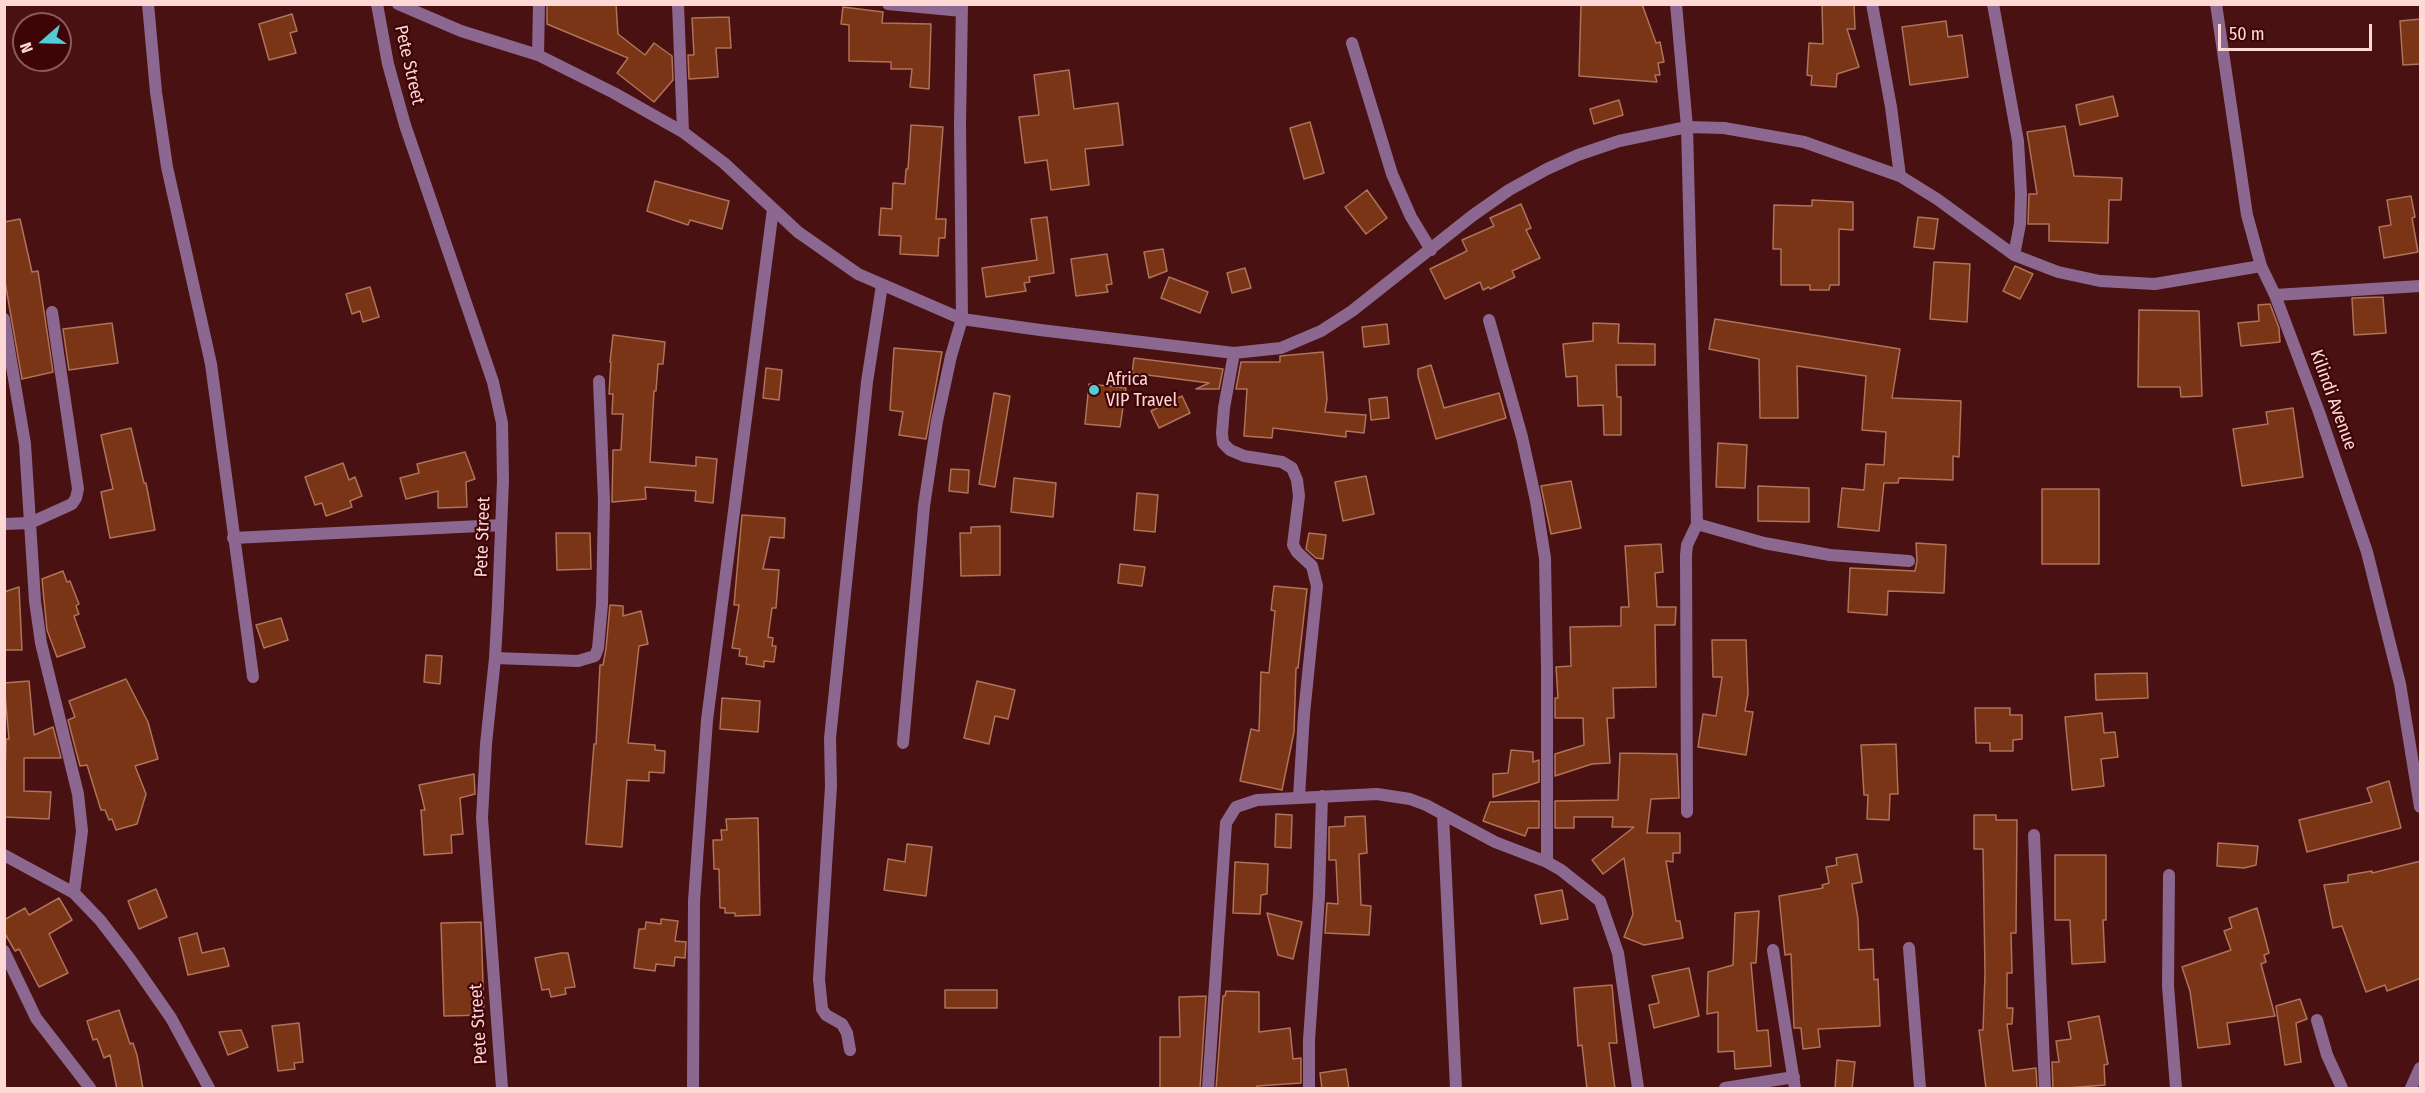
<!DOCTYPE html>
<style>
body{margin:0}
#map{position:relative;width:2425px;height:1093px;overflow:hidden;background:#491112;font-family:"Fira Sans Condensed",sans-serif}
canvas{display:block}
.frame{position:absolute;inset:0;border:6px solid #fed8d5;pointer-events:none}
.north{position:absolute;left:12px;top:12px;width:60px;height:60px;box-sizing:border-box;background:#3e0509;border:2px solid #8b595b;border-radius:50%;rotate:250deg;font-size:16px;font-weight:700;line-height:24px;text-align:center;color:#fed8d5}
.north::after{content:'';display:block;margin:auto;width:21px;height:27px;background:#52ccd6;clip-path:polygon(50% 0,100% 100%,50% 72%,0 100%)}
.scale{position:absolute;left:2218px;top:24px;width:154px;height:27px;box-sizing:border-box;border:3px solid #fed8d5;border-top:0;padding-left:8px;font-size:18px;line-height:21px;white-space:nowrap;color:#fed8d5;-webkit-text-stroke:4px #3e0509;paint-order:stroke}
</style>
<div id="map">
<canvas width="2425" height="1093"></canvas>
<div class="frame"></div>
<div class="north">N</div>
<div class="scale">50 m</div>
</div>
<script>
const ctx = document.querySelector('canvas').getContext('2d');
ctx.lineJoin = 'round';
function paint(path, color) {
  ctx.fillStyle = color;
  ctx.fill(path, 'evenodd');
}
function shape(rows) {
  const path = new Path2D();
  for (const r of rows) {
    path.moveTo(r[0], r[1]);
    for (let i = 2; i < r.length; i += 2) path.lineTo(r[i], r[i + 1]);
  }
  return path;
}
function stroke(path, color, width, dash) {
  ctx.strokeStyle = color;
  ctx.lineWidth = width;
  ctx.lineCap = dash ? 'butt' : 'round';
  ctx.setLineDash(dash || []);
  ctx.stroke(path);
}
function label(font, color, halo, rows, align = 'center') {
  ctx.font = font + ' "Fira Sans Condensed",sans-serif';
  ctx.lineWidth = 4.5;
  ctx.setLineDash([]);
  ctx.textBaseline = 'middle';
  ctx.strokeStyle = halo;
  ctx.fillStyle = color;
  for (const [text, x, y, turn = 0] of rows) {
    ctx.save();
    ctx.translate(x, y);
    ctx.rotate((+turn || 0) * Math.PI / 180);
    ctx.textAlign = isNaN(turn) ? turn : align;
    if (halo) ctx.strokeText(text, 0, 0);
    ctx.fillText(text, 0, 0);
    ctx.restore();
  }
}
const building = shape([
 [547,4,616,4,618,34,645,55,654,43,672,56,673,80,654,102,617,73,628,58,547,24,547,4],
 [1581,4,1642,4,1656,43,1660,42,1664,62,1658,63,1660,75,1655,75,1657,82,1579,76,1581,4],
 [1822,4,1854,4,1855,29,1847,29,1859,67,1837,74,1836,87,1811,85,1812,76,1807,75,1809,43,1823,44,1822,4],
 [843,7,883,12,882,23,931,24,929,89,910,87,912,69,891,69,891,62,849,61,849,25,841,24,843,7],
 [292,14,297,31,290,33,296,53,269,60,259,24,292,14],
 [729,17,731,48,716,48,718,77,689,79,688,55,694,55,692,18,729,17],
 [2421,19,2421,64,2403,65,2400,21,2421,19],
 [1946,21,1948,37,1962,35,1968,77,1910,85,1902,27,1946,21],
 [1069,70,1074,109,1118,103,1123,145,1085,149,1089,185,1051,190,1047,160,1025,163,1019,117,1039,115,1034,75,1069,70],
 [2113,96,2118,116,2080,125,2076,105,2113,96],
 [1619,100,1623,115,1594,124,1590,109,1619,100],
 [1310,122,1324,173,1304,179,1290,128,1310,122],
 [911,125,943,127,936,219,946,219,945,238,939,238,938,256,900,254,901,236,879,235,881,208,892,209,893,183,905,184,906,169,908,169,911,125],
 [2065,126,2074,176,2122,178,2121,200,2109,200,2108,243,2049,241,2049,224,2028,224,2029,194,2037,194,2027,132,2065,126],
 [655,181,729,201,722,229,690,220,688,225,647,211,655,181],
 [1367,190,1387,218,1366,234,1345,207,1367,190],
 [2411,196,2415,217,2412,218,2418,252,2384,258,2379,227,2391,225,2387,200,2411,196],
 [1812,200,1853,202,1853,230,1839,229,1839,285,1830,285,1829,290,1810,290,1810,285,1781,285,1781,249,1773,249,1774,205,1812,206,1812,200],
 [1521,204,1531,228,1526,230,1540,258,1512,271,1515,277,1490,289,1489,287,1483,290,1480,282,1445,299,1430,269,1467,251,1462,240,1494,226,1490,218,1521,204],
 [1047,217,1054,273,1029,277,1030,282,1024,283,1026,291,986,297,982,268,1037,260,1031,219,1047,217],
 [1918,217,1938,219,1934,249,1914,247,1918,217],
 [20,219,32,272,38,271,53,372,22,379,4,276,4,222,20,219],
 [1163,249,1167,271,1149,278,1144,252,1163,249],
 [1107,254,1112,284,1106,285,1108,292,1076,296,1071,259,1107,254],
 [1934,262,1970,264,1967,322,1930,319,1934,262],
 [2015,266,2033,274,2020,299,2003,291,2015,266],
 [1245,268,1251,288,1232,293,1227,273,1245,268],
 [1169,277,1208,292,1200,313,1161,298,1169,277],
 [370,287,379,317,363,322,360,311,352,314,346,294,370,287],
 [2383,297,2386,333,2354,335,2352,298,2383,297],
 [2270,304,2279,328,2280,342,2241,346,2238,323,2259,321,2258,305,2270,304],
 [2139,310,2199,311,2202,396,2181,397,2180,387,2138,387,2139,310],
 [1715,319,1900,349,1892,398,1961,401,1959,457,1953,456,1953,480,1899,478,1898,483,1884,483,1879,531,1838,527,1842,488,1864,490,1866,464,1884,465,1886,432,1862,430,1866,376,1797,366,1798,418,1760,418,1759,359,1709,349,1715,319],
 [112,323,118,363,69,370,63,329,112,323],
 [1593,323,1619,324,1618,343,1655,344,1655,365,1616,365,1617,397,1621,397,1621,435,1604,435,1603,405,1578,406,1577,376,1566,377,1563,344,1593,341,1593,323],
 [1387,324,1389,344,1364,347,1362,327,1387,324],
 [613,335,665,342,663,364,658,364,656,391,654,391,650,462,696,466,696,457,717,459,713,503,695,501,696,491,645,487,646,499,612,502,613,450,621,450,623,414,612,414,613,394,609,394,611,362,610,362,613,335],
 [894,348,942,352,926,439,899,435,903,412,890,410,894,348],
 [1323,352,1327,399,1325,412,1366,415,1364,433,1346,431,1346,437,1273,428,1272,438,1244,436,1247,389,1236,389,1241,362,1280,362,1280,356,1323,352],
 [1134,358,1223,369,1219,389,1196,389,1209,383,1132,373,1134,358],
 [1431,365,1444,408,1499,393,1506,418,1436,439,1418,376,1418,369,1431,365],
 [766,368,782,370,779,400,763,398,766,368],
 [1089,384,1126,388,1120,427,1085,424,1089,384],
 [994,393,1010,396,995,487,979,484,994,393],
 [1182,396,1190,413,1159,428,1151,411,1182,396],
 [1387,397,1389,418,1371,420,1369,399,1387,397],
 [2293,408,2303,477,2242,486,2233,429,2268,424,2266,412,2293,408],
 [131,428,144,483,146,483,155,530,110,538,101,492,113,489,101,435,131,428],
 [1718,443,1747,445,1745,488,1716,487,1718,443],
 [465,452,475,479,466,482,467,507,438,508,438,491,406,499,400,478,419,473,417,464,465,452],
 [343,463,349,480,355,477,362,496,350,501,352,507,326,516,322,503,315,505,305,477,343,463],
 [951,469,969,470,968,493,949,491,951,469],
 [1366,476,1374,514,1343,521,1335,482,1366,476],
 [1014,478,1056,483,1053,517,1011,512,1014,478],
 [1571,481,1581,528,1551,534,1541,486,1571,481],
 [1758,486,1809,488,1809,522,1758,521,1758,486],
 [2042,489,2099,489,2099,564,2042,564,2042,489],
 [1137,493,1158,495,1155,532,1134,530,1137,493],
 [742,515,785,518,784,538,770,537,763,569,779,570,776,608,772,608,768,637,773,638,772,646,776,646,774,662,764,661,764,667,746,664,747,657,739,656,740,649,732,648,739,605,734,605,742,515],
 [1000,526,1000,575,961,576,960,533,971,533,971,527,1000,526],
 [556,533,590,533,591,569,557,570,556,533],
 [1309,533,1326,535,1323,559,1316,558,1306,549,1309,533],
 [1916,543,1946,545,1944,593,1888,591,1887,615,1848,612,1850,568,1915,571,1917,561,1916,543],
 [1661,544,1663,572,1655,573,1657,607,1676,607,1675,625,1655,625,1656,687,1613,688,1614,718,1607,718,1610,763,1592,764,1555,776,1555,754,1584,745,1583,718,1555,718,1555,698,1558,698,1556,667,1571,666,1570,627,1621,626,1621,607,1629,607,1625,546,1661,544],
 [1120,564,1145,567,1142,586,1118,583,1120,564],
 [63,571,67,582,70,581,79,604,76,606,79,614,74,616,85,647,57,657,47,630,42,579,63,571],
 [1274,586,1307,589,1298,668,1296,668,1294,732,1282,790,1240,781,1251,729,1259,731,1261,672,1269,673,1275,611,1271,610,1274,586],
 [19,587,22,650,4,650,4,592,19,587],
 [610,605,623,606,623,616,641,611,648,644,639,646,628,743,655,745,655,750,665,751,664,773,649,772,649,781,627,780,622,847,586,844,594,744,596,744,600,665,603,665,606,649,610,605],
 [281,618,288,640,264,648,256,625,281,618],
 [1712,640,1746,640,1748,694,1745,711,1753,712,1746,755,1698,747,1703,714,1716,716,1722,677,1713,677,1712,640],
 [426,655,442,656,440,684,424,682,426,655],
 [2147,673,2148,698,2096,700,2095,674,2147,673],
 [126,679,148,722,158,759,135,766,146,794,137,824,116,830,112,819,109,820,105,810,101,810,87,765,80,766,68,720,75,717,69,701,126,679],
 [29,681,34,735,53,727,61,758,24,758,24,791,51,792,49,819,4,817,6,739,9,739,4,683,29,681],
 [977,681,1015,690,1008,719,995,716,989,744,964,738,977,681],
 [722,698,760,701,758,732,720,729,722,698],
 [1975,708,2010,708,2010,715,2022,715,2022,739,2013,740,2013,751,1990,751,1990,743,1976,743,1975,708],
 [2102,713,2104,733,2115,732,2118,757,2101,759,2104,786,2072,790,2065,717,2102,713],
 [1896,744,1898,794,1890,794,1889,820,1867,819,1868,795,1864,795,1861,745,1896,744],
 [1511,750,1533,752,1533,762,1539,760,1539,782,1493,797,1493,774,1508,773,1511,750],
 [1620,753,1677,754,1679,798,1651,799,1647,833,1680,833,1680,853,1673,853,1673,862,1666,861,1676,921,1680,921,1683,938,1644,945,1624,937,1633,914,1624,858,1603,874,1592,860,1634,827,1612,827,1613,817,1574,817,1574,828,1555,828,1555,801,1618,800,1620,753],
 [474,774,475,794,460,798,463,834,451,835,452,853,424,855,421,810,425,810,419,785,474,774],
 [2389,781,2401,828,2307,852,2299,820,2372,802,2367,788,2389,781],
 [1539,801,1539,828,1528,828,1525,836,1483,821,1490,802,1539,801],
 [1276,814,1292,815,1291,848,1275,847,1276,814],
 [1974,815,1996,815,1996,820,2017,820,2016,933,2011,933,2012,973,2007,973,2007,1008,2013,1008,2012,1024,2007,1024,2013,1071,2036,1068,2037,1089,1986,1089,1979,1030,1983,1030,1985,973,1983,849,1974,849,1974,815],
 [1365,816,1367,853,1359,854,1361,905,1371,906,1369,935,1325,933,1327,903,1338,904,1336,860,1329,860,1329,827,1345,826,1345,817,1365,816],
 [758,818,760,915,735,916,735,913,725,913,725,908,720,908,719,869,714,869,713,840,722,840,721,830,727,830,726,819,758,818],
 [2218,843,2258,846,2256,865,2244,868,2217,866,2218,843],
 [907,844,932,847,926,896,884,890,888,859,905,862,907,844],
 [1857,854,1862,882,1852,884,1858,919,1859,950,1873,949,1874,980,1878,979,1880,1026,1818,1029,1820,1047,1803,1049,1801,1028,1794,1028,1791,954,1785,955,1779,896,1823,888,1822,885,1829,883,1826,867,1837,865,1836,858,1857,854],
 [2055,855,2106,855,2106,920,2103,920,2105,962,2072,964,2070,920,2055,920,2055,855],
 [2421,861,2421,978,2387,991,2385,985,2366,992,2342,926,2333,928,2324,885,2348,882,2348,875,2372,871,2372,873,2421,861],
 [1235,862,1268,864,1267,894,1261,895,1260,914,1233,913,1235,862],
 [156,889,167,917,139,929,128,901,156,889],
 [1562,890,1568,919,1541,924,1535,895,1562,890],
 [59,898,72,920,49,934,68,973,39,987,19,949,15,951,4,932,4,920,25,908,29,915,59,898],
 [2257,908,2269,953,2264,955,2266,962,2261,964,2275,1016,2227,1023,2230,1044,2198,1048,2190,991,2182,967,2231,950,2224,931,2232,928,2229,918,2257,908],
 [1759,911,1756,963,1751,963,1757,1031,1768,1030,1771,1066,1735,1069,1734,1051,1718,1052,1718,1012,1707,1014,1708,972,1733,965,1735,913,1759,911],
 [1267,913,1302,922,1293,959,1278,955,1267,913],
 [661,919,678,921,675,941,686,942,685,958,675,957,674,966,656,964,655,971,634,968,639,929,645,929,646,922,661,924,661,919],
 [481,922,484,1015,444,1016,441,923,481,922],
 [197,933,202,953,224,948,229,966,188,975,179,938,197,933],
 [561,953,568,953,575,987,565,988,566,994,551,997,549,989,542,990,535,958,561,953],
 [1689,968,1699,1016,1654,1028,1649,1005,1659,1003,1652,976,1689,968],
 [1612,985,1617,1043,1609,1043,1615,1089,1587,1089,1582,1045,1578,1046,1574,988,1612,985],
 [945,990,997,990,997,1008,945,1008,945,990],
 [1226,991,1259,992,1259,1032,1290,1028,1293,1059,1301,1058,1301,1083,1257,1086,1257,1089,1216,1089,1223,996,1225,996,1226,991],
 [1206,996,1200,1089,1160,1089,1160,1037,1180,1037,1179,997,1206,996],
 [2300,999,2307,1019,2296,1023,2301,1062,2285,1065,2276,1006,2300,999],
 [119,1010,130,1044,133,1043,137,1055,143,1089,117,1089,110,1055,104,1058,97,1039,93,1040,87,1021,119,1010],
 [2099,1016,2108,1064,2104,1065,2105,1085,2053,1089,2052,1062,2059,1062,2056,1041,2071,1039,2068,1022,2099,1016],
 [299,1023,303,1062,294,1063,295,1069,278,1071,272,1026,299,1023],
 [241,1030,248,1047,228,1055,219,1032,241,1030],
 [1837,1060,1855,1062,1852,1089,1835,1089,1837,1060],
 [1346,1069,1349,1089,1322,1089,1320,1073,1346,1069]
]);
paint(building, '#793516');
stroke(building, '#af735a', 1.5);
stroke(shape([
 [148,4,156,92,167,167,211,364,253,677],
 [377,4,388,64,405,125,493,382,502,423,503,480,498,604,495,658,486,744,482,818,502,1088],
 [398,4,461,31,538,55,614,93,683,132,724,163,798,232,858,274,962,319,1040,330,1234,353,1281,348,1321,331,1352,311,1472,216,1509,190,1547,169,1578,155,1619,141,1687,127,1724,128,1804,142,1900,176,1937,199,2014,255,2058,272,2100,281,2155,284,2261,266],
 [678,4,683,132],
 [888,4,962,11],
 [1676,4,1687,127,1697,524,1687,545,1686,555,1687,812],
 [1872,4,1891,107,1900,176],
 [1993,4,2018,141,2021,194,2020,224,2014,255],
 [2216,4,2247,215,2261,266,2275,295,2319,412,2367,552,2400,684,2420,807],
 [1352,43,1392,174,1411,217,1431,250],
 [538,55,539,4],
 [2275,295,2420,286],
 [4,319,25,444,35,601,41,643,78,794,82,831,74,893],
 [1489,320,1522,437,1536,501,1545,558,1547,668,1547,862],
 [1234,353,1224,408,1222,433,1223,443,1230,450,1244,456,1282,462,1292,468,1297,480,1299,496,1293,545,1297,552,1312,566,1317,586,1304,714,1299,797],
 [4,524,30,523,72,504,76,498,78,489,52,312],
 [1697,524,1764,543,1830,555,1909,561],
 [233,538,501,525],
 [495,658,578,661,595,656,598,648,602,604,604,501,599,381],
 [903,743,924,506,937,421,951,356,962,319,960,124,962,4],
 [1443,815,1456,1088],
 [2034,835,2045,1088],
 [4,855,74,893,100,920,130,959,171,1018,209,1088],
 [2169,875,2168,986,2176,1088],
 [1909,948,1920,1088],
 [1773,950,1795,1088],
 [4,951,36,1018,90,1088],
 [2317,1020,2327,1055,2342,1088],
 [850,1050,847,1033,842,1024,826,1015,822,1009,819,979,831,786,830,738,867,382,882,285],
 [693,1088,694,901,707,720,773,209],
 [1208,1088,1226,823,1236,807,1257,800,1377,794,1410,799,1426,805,1495,842,1547,862,1561,870,1600,901,1618,953,1638,1088],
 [1309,1088,1309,1040,1319,896,1322,796],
 [1725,1088,1794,1077],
 [2411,1088,2420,1068]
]), '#8c6890', 12);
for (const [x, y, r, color] of [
 [1094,390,6,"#52ccd6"]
]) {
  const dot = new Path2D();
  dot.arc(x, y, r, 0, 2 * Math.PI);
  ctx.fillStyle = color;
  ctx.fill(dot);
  stroke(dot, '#3e0509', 2);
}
label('18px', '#fed8d5', '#3e0509', [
 ["Pete Street",409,65,77],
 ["Kilindi Avenue",2333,400,70],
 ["Pete Street",483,537,-88],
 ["Pete Street",479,1024,-94]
]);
label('18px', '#fed8d5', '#3e0509', [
 ["Africa",1106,380],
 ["VIP Travel",1106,401]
], 'left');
</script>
